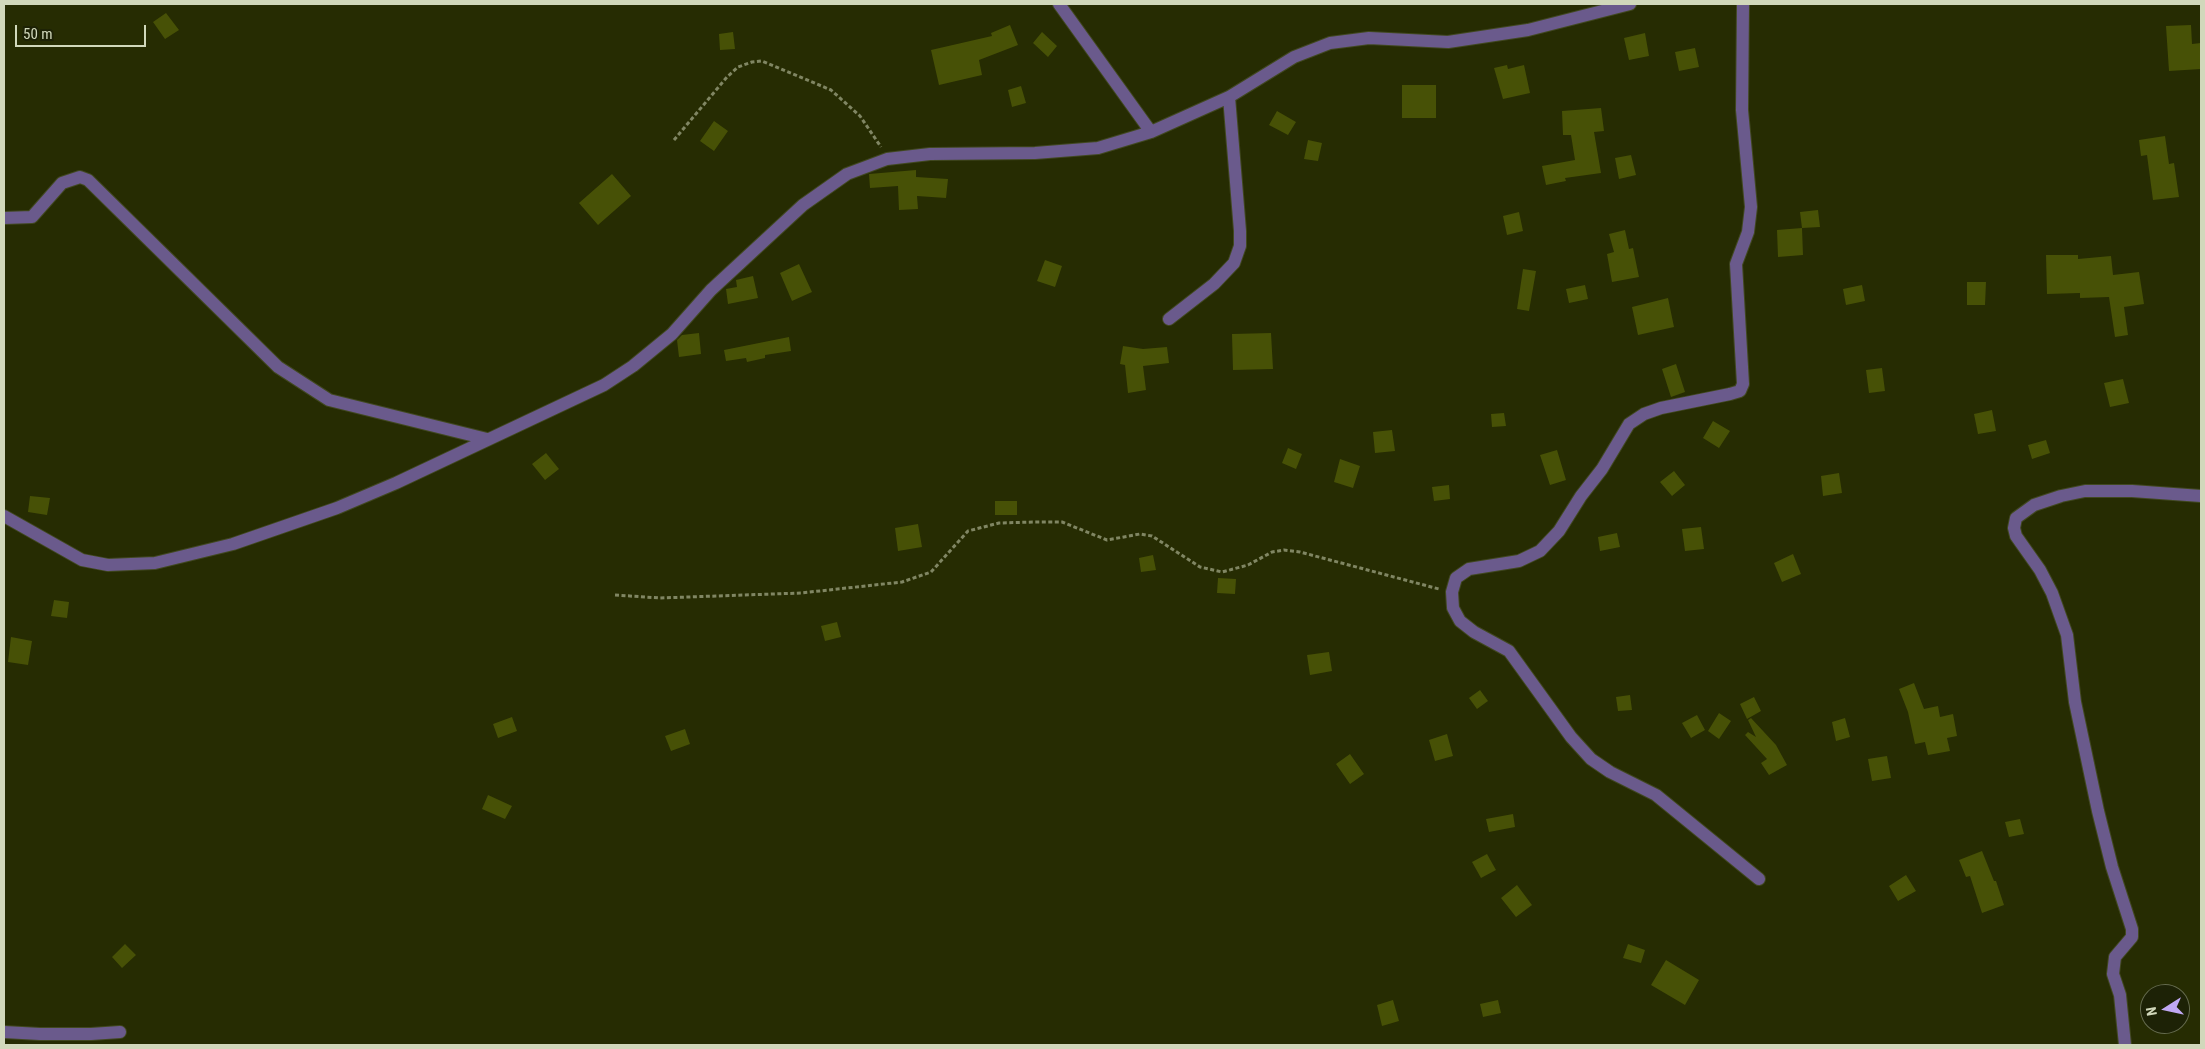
<!DOCTYPE html>
<style>
body{margin:0}
#map{position:relative;width:2205px;height:1049px;overflow:hidden;background:#262c02;font-family:"Roboto Condensed",sans-serif}
canvas{display:block}
.frame{position:absolute;inset:0;border:5px solid #d1d8bb;pointer-events:none}
.north{position:absolute;left:2140px;top:984px;width:50px;height:50px;box-sizing:border-box;background:#1d2206;border:1px solid #656b4e;border-radius:50%;rotate:260deg;font-size:14px;font-weight:700;line-height:20px;text-align:center;color:#d1d8bb}
.north::after{content:'';display:block;margin:auto;width:18px;height:22px;background:#c0a8f4;clip-path:polygon(50% 0,100% 100%,50% 72%,0 100%)}
.scale{position:absolute;left:15px;top:25px;width:131px;height:22px;box-sizing:border-box;border:2px solid #d1d8bb;border-top:0;padding-left:6px;font-size:15px;line-height:18px;white-space:nowrap;color:#d1d8bb;-webkit-text-stroke:4px #1d2206;paint-order:stroke}
</style>
<div id="map">
<canvas width="2205" height="1049"></canvas>
<div class="frame"></div>
<div class="north">N</div>
<div class="scale">50 m</div>
</div>
<script>
const ctx = document.querySelector('canvas').getContext('2d');
ctx.lineJoin = 'round';
function paint(path, color) {
  ctx.fillStyle = color;
  ctx.fill(path, 'evenodd');
}
function shape(rows) {
  const path = new Path2D();
  for (const r of rows) {
    path.moveTo(r[0], r[1]);
    for (let i = 2; i < r.length; i += 2) path.lineTo(r[i], r[i + 1]);
  }
  return path;
}
function stroke(path, color, width, dash) {
  ctx.strokeStyle = color;
  ctx.lineWidth = width;
  ctx.lineCap = dash ? 'butt' : 'round';
  ctx.setLineDash(dash || []);
  ctx.stroke(path);
}
paint(shape([
 [166,13,179,30,165,39,153,22],
 [1010,25,1018,45,979,60,982,75,939,85,931,50,992,36,991,33],
 [2191,25,2192,44,2201,43,2201,69,2169,71,2166,26],
 [733,32,735,49,720,50,719,34],
 [1042,32,1057,46,1048,57,1033,43],
 [1645,33,1649,56,1629,60,1624,38],
 [1695,48,1699,67,1679,71,1675,52],
 [1507,65,1508,69,1524,65,1530,93,1503,99,1494,68],
 [1402,85,1436,85,1436,118,1402,118],
 [1021,86,1026,103,1012,107,1008,90],
 [1601,108,1604,131,1594,132,1601,173,1565,178,1566,181,1546,185,1542,166,1575,160,1571,135,1563,135,1562,111],
 [1277,111,1296,122,1288,135,1269,125],
 [714,121,728,131,714,151,700,141],
 [2165,136,2169,164,2174,163,2179,197,2153,200,2147,155,2141,156,2139,140],
 [1308,140,1322,143,1318,161,1304,159],
 [1631,155,1636,175,1619,179,1615,158],
 [916,170,916,177,948,179,946,198,917,196,918,209,899,210,898,186,870,188,869,174],
 [612,174,631,196,598,225,579,203],
 [1818,210,1820,227,1802,228,1800,212],
 [1519,212,1523,231,1507,235,1503,216],
 [1802,228,1803,255,1778,257,1777,230],
 [1625,230,1629,249,1633,248,1639,277,1612,282,1607,254,1614,252,1609,234],
 [2046,255,2078,255,2078,259,2111,256,2113,275,2139,272,2144,304,2124,307,2128,335,2115,337,2109,297,2080,298,2080,293,2047,294],
 [1045,260,1062,266,1055,287,1037,281],
 [799,264,812,292,792,301,780,273],
 [1523,269,1536,271,1529,311,1517,309],
 [753,276,758,298,728,304,726,289,737,287,736,280],
 [1967,282,1986,282,1985,305,1967,305],
 [1585,285,1588,299,1569,303,1566,289],
 [1862,285,1865,301,1846,305,1843,289],
 [1668,298,1674,327,1638,335,1632,307],
 [699,333,701,354,679,357,677,340,682,335],
 [1271,333,1273,369,1233,370,1232,334],
 [789,337,791,351,765,355,765,358,747,362,746,358,726,361,724,350],
 [1123,346,1143,349,1167,347,1169,363,1143,366,1146,390,1128,393,1125,365,1120,364],
 [1676,364,1685,392,1671,397,1662,369],
 [1882,368,1885,391,1869,393,1866,370],
 [2123,379,2129,403,2110,407,2104,383],
 [1992,410,1996,431,1978,434,1974,414],
 [1504,413,1506,426,1492,427,1491,414],
 [1713,421,1730,431,1719,448,1703,438],
 [1392,430,1395,451,1375,453,1373,432],
 [2046,440,2050,453,2032,459,2028,445],
 [1288,448,1302,454,1296,469,1282,463],
 [1557,450,1566,480,1550,485,1540,455],
 [546,453,559,469,545,480,532,464],
 [1340,459,1360,466,1353,488,1334,482],
 [1674,471,1685,485,1672,496,1660,482],
 [1839,473,1842,493,1823,496,1821,476],
 [1449,485,1450,499,1434,501,1432,487],
 [30,496,50,498,47,515,28,512],
 [995,501,1017,501,1017,515,995,515],
 [918,524,922,547,898,551,895,528],
 [1701,527,1704,549,1685,551,1682,529],
 [1617,533,1620,547,1600,551,1598,537],
 [1793,554,1801,574,1782,582,1774,563],
 [1153,555,1156,570,1141,572,1139,558],
 [1218,578,1236,579,1235,594,1217,593],
 [54,600,69,602,67,618,51,616],
 [837,622,841,637,825,641,821,626],
 [11,637,32,641,28,665,8,662],
 [1329,652,1332,671,1310,675,1307,655],
 [1914,683,1924,709,1938,706,1940,717,1953,714,1957,736,1947,738,1950,751,1928,755,1925,742,1915,744,1908,712,1899,689],
 [1480,690,1488,701,1477,709,1469,698],
 [1630,695,1632,710,1618,711,1616,697],
 [1754,697,1761,711,1747,719,1740,704],
 [1719,713,1731,721,1719,739,1708,731],
 [1697,715,1705,730,1691,738,1682,723],
 [512,717,517,731,498,738,493,724],
 [1751,718,1776,745,1787,765,1769,775,1761,763,1767,759,1745,735,1748,732,1756,737,1748,720],
 [1845,718,1850,737,1836,741,1832,722],
 [685,729,690,744,671,751,665,736],
 [1447,734,1453,756,1435,761,1429,740],
 [1350,754,1364,774,1350,784,1336,764],
 [1887,756,1891,778,1872,781,1868,759],
 [488,795,512,806,505,819,482,809],
 [1513,814,1515,827,1489,832,1486,819],
 [2020,819,2024,834,2009,837,2005,822],
 [1982,851,1994,881,1996,881,2004,905,1982,913,1970,876,1966,877,1959,860],
 [1487,854,1496,870,1481,878,1472,862],
 [1906,875,1916,891,1898,901,1889,886],
 [1517,885,1532,905,1516,917,1501,898],
 [125,944,136,955,122,968,112,957],
 [1628,944,1645,950,1641,963,1623,958],
 [1666,960,1699,980,1685,1005,1651,985],
 [1393,1000,1399,1021,1382,1026,1377,1005],
 [1498,1000,1501,1013,1483,1017,1480,1004]
]), '#475106');
const minor = shape([
 [1059,4,1151,132],
 [1743,4,1742,110,1751,207,1748,232,1736,264,1743,384,1740,391,1730,394,1661,408,1644,414,1629,424,1602,469,1581,496,1559,531,1540,551,1519,561,1469,569,1456,578,1452,592,1453,608,1460,621,1474,632,1509,651,1571,737,1591,759,1610,772,1656,795,1759,879],
 [4,218,32,217,62,183,80,177,88,180,278,367,329,400,487,439],
 [1169,319,1214,284,1234,263,1240,246,1240,231,1229,97],
 [4,516,82,560,108,565,155,563,233,544,337,508,396,483,604,385,633,366,672,334,711,290,803,205,847,174,887,159,930,154,1035,153,1098,148,1151,132,1229,97,1294,57,1330,43,1369,38,1448,42,1528,30,1630,4],
 [4,1032,40,1034,91,1034,120,1032],
 [2125,1045,2120,995,2113,974,2115,957,2132,937,2132,929,2112,867,2098,811,2075,702,2067,635,2052,593,2040,570,2016,536,2014,528,2016,518,2034,505,2061,496,2085,491,2132,491,2201,496]
]);
stroke(minor, '#414820', 14);
stroke(shape([
 [674,140,727,77,738,67,752,62,762,61,831,90,860,116,881,147],
 [615,595,660,598,801,593,902,582,931,572,968,531,999,523,1036,522,1062,522,1107,540,1140,534,1152,536,1200,567,1222,572,1248,565,1272,552,1284,550,1300,552,1439,589]
]), '#808663', 3, [4, 2.5]);
stroke(minor, '#6a5a8c', 12);
</script>
